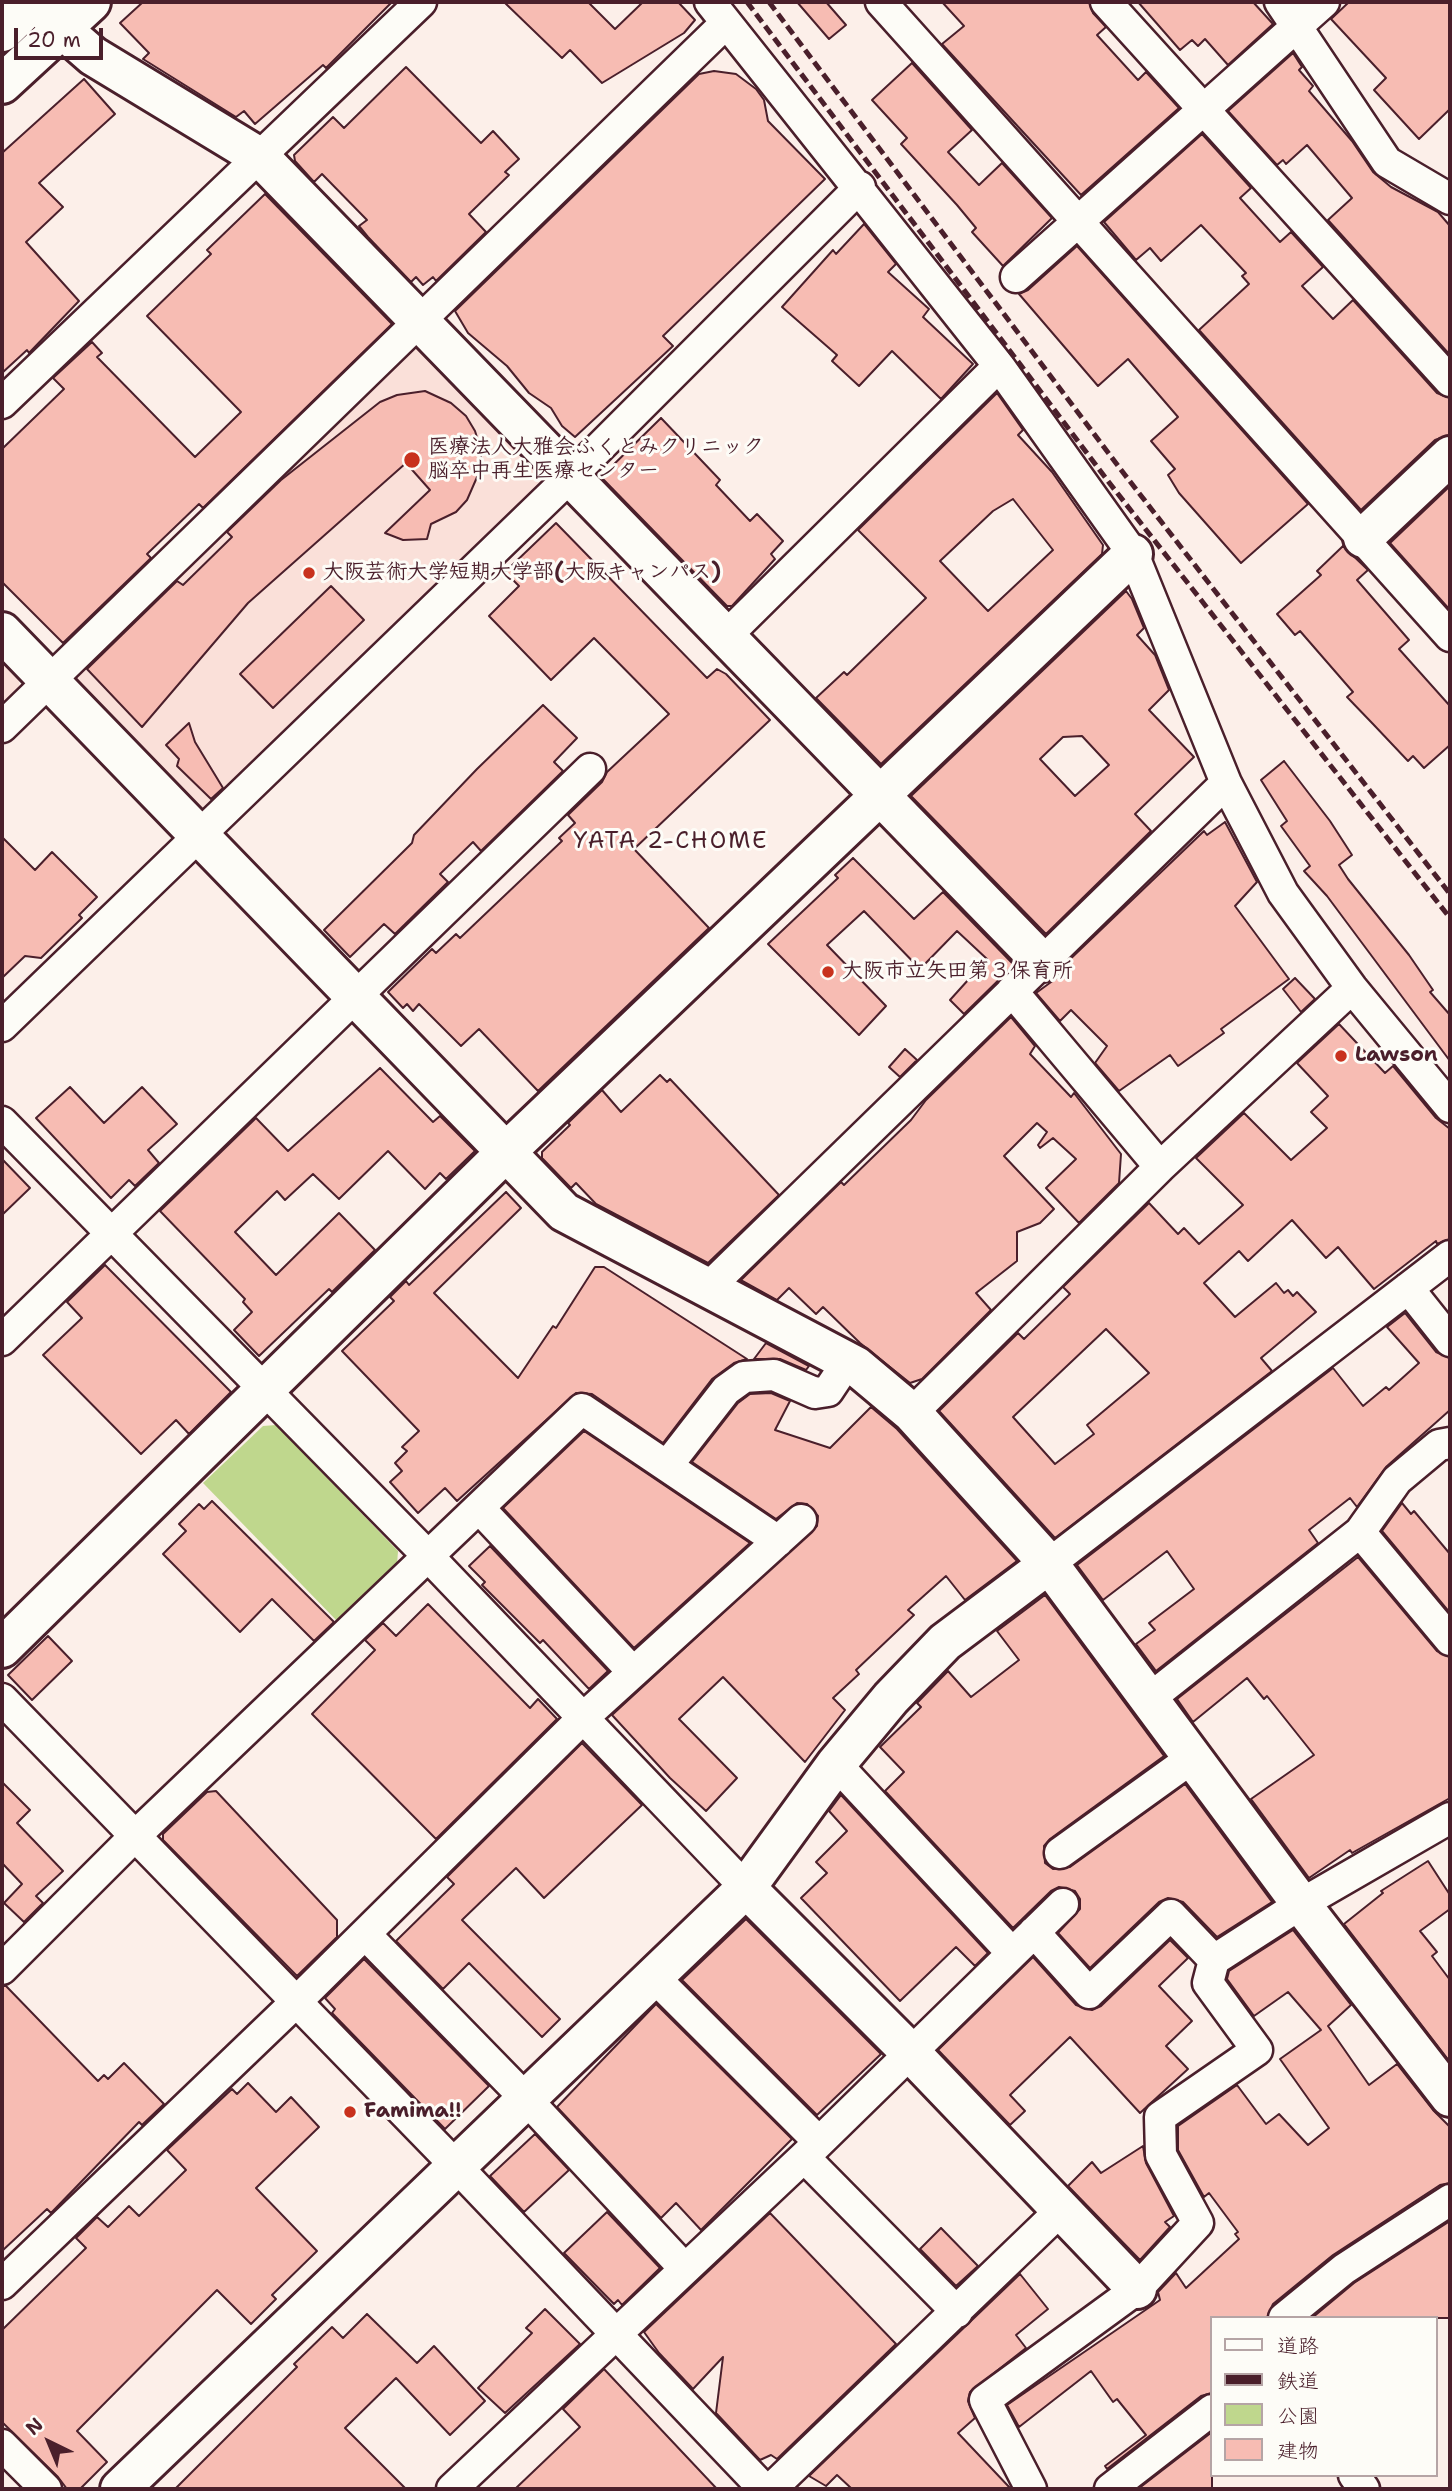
<!DOCTYPE html>
<meta charset="utf-8">
<style>
body{margin:0}
#map{position:relative;width:1452px;height:2491px;overflow:hidden;background:#fcefe9;font-family:"Shantell Sans","Klee One",sans-serif}
canvas{display:block}
.frame{position:absolute;inset:0;border:4px solid #4a1f2b;pointer-events:none}
.legend{position:absolute;left:1210px;top:2316px;width:228px;height:161px;box-sizing:border-box;background:#fdfcf7;border:2px solid #b5a4a5;margin:0;padding:9px 12px;list-style:none;font-size:21px;color:#4a1f2b}
.legend li{display:flex;align-items:center;gap:14px;height:35px}
.legend b{width:35px;border:2px solid #b5a4a5}
.north{position:absolute;left:14px;top:2407px;width:70px;height:70px;-webkit-text-stroke:5px #fdfcf7;paint-order:stroke;rotate:317deg;font-size:19px;font-weight:700;line-height:28px;text-align:center;color:#4a1f2b}
.north::after{content:'';display:block;margin:auto;width:24px;height:32px;background:#4a1f2b;clip-path:polygon(50% 0,100% 100%,50% 72%,0 100%)}
.scale{position:absolute;left:14px;top:28px;width:89px;height:32px;box-sizing:border-box;border:4px solid #4a1f2b;border-top:0;padding-left:9px;font-size:21px;line-height:24px;white-space:nowrap;color:#4a1f2b;-webkit-text-stroke:5px #fdfcf7;paint-order:stroke}
</style>
<div id="map">
<canvas width="1452" height="2491"></canvas>
<div class="frame"></div>
<ul class="legend">
<li><b style="height:9px;background:#fdfcf7"></b>道路</li>
<li><b style="height:9px;background:#4a1f2b"></b>鉄道</li>
<li><b style="height:19px;background:#bfd78d"></b>公園</li>
<li><b style="height:19px;background:#f7bcb3"></b>建物</li>
</ul>
<div class="north">N</div>
<div class="scale">20 m</div>
</div>
<script>
const ctx = document.querySelector('canvas').getContext('2d');
ctx.lineJoin = 'round';
function paint(path, color) {
  ctx.fillStyle = color;
  ctx.fill(path, 'evenodd');
}
function shape(rows) {
  const path = new Path2D();
  for (const r of rows) {
    path.moveTo(r[0], r[1]);
    for (let i = 2; i < r.length; i += 2) path.lineTo(r[i], r[i + 1]);
  }
  return path;
}
function stroke(path, color, width, dash) {
  ctx.strokeStyle = color;
  ctx.lineWidth = width;
  ctx.lineCap = dash ? 'butt' : 'round';
  ctx.setLineDash(dash || []);
  ctx.stroke(path);
}
function label(font, color, halo, rows, align = 'center') {
  ctx.font = font + ' "Shantell Sans","Klee One",sans-serif';
  ctx.lineWidth = 6;
  ctx.setLineDash([]);
  ctx.textBaseline = 'middle';
  ctx.strokeStyle = halo;
  ctx.fillStyle = color;
  for (const [text, x, y, turn = 0] of rows) {
    ctx.save();
    ctx.translate(x, y);
    ctx.rotate((+turn || 0) * Math.PI / 180);
    ctx.textAlign = isNaN(turn) ? turn : align;
    if (halo) ctx.strokeText(text, 0, 0);
    ctx.fillText(text, 0, 0);
    ctx.restore();
  }
}
paint(shape([
 [416,336,548,475,202,813,68,670],
 [2,659,18,676,20,691,2,709]
]), '#fae0d9');
paint(shape([
 [276,1425,398,1551,397,1565,338,1622,203,1483,263,1426]
]), '#bfd78d');
const building = shape([
 [143,2,392,2,326,68,323,65,255,124,244,111,236,117,143,59,149,53,120,23,143,2],
 [504,2,588,2,615,29,643,2,678,2,695,20,684,33,602,83,570,50,562,58,504,2],
 [797,2,826,2,846,25,829,39,797,2],
 [942,2,1089,2,1093,13,1106,27,1097,35,1138,80,1146,72,1179,108,1081,195,942,44,964,26,942,2],
 [1138,2,1253,2,1273,24,1228,65,1205,39,1198,46,1192,40,1180,50,1138,2],
 [1349,2,1450,2,1450,109,1419,139,1374,90,1386,78,1331,19,1349,2],
 [1293,53,1302,67,1299,70,1313,86,1309,91,1352,141,1373,172,1391,187,1438,212,1450,226,1450,355,1328,220,1352,198,1307,145,1286,164,1283,160,1277,165,1228,111,1293,53],
 [912,63,972,130,948,152,979,185,1002,163,1052,218,1003,266,972,232,976,228,957,205,901,144,907,138,872,100,912,63],
 [406,67,481,143,493,131,519,159,505,172,509,175,469,214,486,232,436,281,433,277,423,285,416,277,411,282,368,237,359,226,367,220,322,174,314,182,295,161,294,155,333,117,344,128,406,67],
 [714,71,736,74,756,89,764,100,768,121,825,179,663,336,673,346,575,437,562,426,551,408,529,393,507,366,468,333,455,311,699,74,714,71],
 [84,79,115,114,39,183,63,207,26,242,79,301,29,353,27,350,2,373,2,153,84,79],
 [1202,134,1251,188,1240,198,1280,242,1291,232,1323,267,1302,286,1333,319,1353,300,1437,393,1450,398,1450,435,1435,440,1361,510,1199,330,1249,284,1242,276,1246,273,1201,225,1161,261,1150,248,1136,260,1104,222,1202,134],
 [265,194,392,324,203,508,199,504,147,554,151,558,63,643,2,582,2,449,64,389,53,378,92,342,102,353,97,357,195,457,241,412,147,316,211,254,207,250,265,194],
 [864,224,896,264,888,272,929,309,923,317,973,364,941,399,892,351,859,386,832,361,837,355,782,307,833,250,836,254,864,224],
 [1077,246,1308,504,1241,563,1179,493,1168,475,1175,469,1151,441,1178,417,1128,359,1098,386,1019,294,1028,290,1077,246],
 [425,391,451,403,466,416,475,431,481,450,481,468,467,500,456,512,431,524,427,539,403,540,385,533,430,490,406,463,248,603,142,727,87,669,177,581,183,585,232,537,227,532,281,480,380,402,397,395,425,391],
 [997,393,1023,430,1018,435,1052,472,1103,545,1102,554,881,764,816,698,844,672,847,675,926,598,858,530,997,393],
 [1013,499,1053,550,988,611,940,561,993,511,1013,499],
 [661,418,720,480,716,485,750,521,757,514,783,541,771,554,775,559,732,606,727,606,601,477,661,418],
 [1450,486,1450,610,1390,543,1450,486],
 [556,523,707,678,717,669,726,674,770,720,634,849,709,928,538,1091,479,1029,461,1046,419,1004,413,1011,407,1004,403,1008,388,992,432,949,436,953,456,934,460,938,562,841,559,838,575,823,568,815,602,782,607,772,669,714,594,638,551,680,489,616,519,586,505,572,556,523],
 [1343,546,1368,570,1357,580,1409,640,1399,649,1450,706,1450,745,1424,768,1413,756,1408,761,1373,724,1347,697,1353,692,1300,631,1295,635,1277,614,1321,575,1317,571,1343,546],
 [331,586,364,620,273,708,240,674,331,586],
 [1126,591,1132,599,1144,628,1137,635,1155,655,1169,690,1149,710,1194,757,1135,814,1151,831,1046,934,911,796,1126,591],
 [1082,736,1109,765,1075,796,1040,759,1063,737,1082,736],
 [543,705,577,738,554,762,563,771,481,851,473,842,440,874,448,882,395,934,384,924,350,957,324,930,412,843,414,835,477,769,543,705],
 [189,723,195,742,223,788,211,799,177,766,179,759,166,745,189,723],
 [1284,761,1330,821,1352,855,1339,865,1348,879,1409,955,1433,990,1430,992,1450,1015,1450,1061,1327,896,1304,871,1310,866,1281,826,1287,821,1261,780,1284,761],
 [1225,822,1257,882,1235,906,1289,979,1221,1029,1224,1033,1178,1066,1170,1055,1119,1091,1095,1063,1107,1046,1071,1010,1060,1021,1036,993,1058,977,1063,966,1204,831,1207,835,1225,822],
 [2,837,35,870,52,852,97,897,79,915,82,918,41,958,25,956,2,978,2,837],
 [853,858,914,919,943,892,1014,965,964,1014,950,1000,987,959,957,931,920,969,864,911,827,945,886,1006,859,1035,768,944,838,878,835,875,853,858],
 [1295,978,1315,999,1301,1012,1283,989,1295,978],
 [1011,1017,1035,1046,1030,1054,1071,1097,1074,1093,1121,1154,1119,1183,1079,1223,1046,1188,1076,1159,1053,1138,1040,1148,1038,1145,1047,1132,1037,1123,1004,1156,1054,1209,1040,1223,1017,1232,1017,1261,976,1293,991,1310,922,1379,910,1383,860,1343,823,1307,816,1314,789,1288,777,1300,741,1280,841,1182,844,1185,911,1120,926,1100,1011,1017],
 [1339,1024,1385,1073,1393,1066,1436,1118,1450,1129,1450,1239,1437,1244,1436,1241,1374,1289,1338,1247,1326,1258,1292,1220,1248,1261,1239,1251,1204,1283,1235,1317,1276,1283,1284,1293,1288,1290,1293,1296,1297,1292,1316,1312,1261,1358,1272,1371,1055,1538,939,1411,1018,1333,1024,1339,1070,1294,1063,1287,1149,1203,1178,1234,1184,1228,1199,1244,1243,1205,1196,1158,1244,1113,1291,1160,1327,1128,1311,1112,1328,1096,1297,1063,1339,1024],
 [1106,1329,1149,1373,1087,1425,1094,1434,1055,1464,1013,1417,1106,1329],
 [905,1049,917,1060,900,1077,889,1067,905,1049],
 [380,1068,433,1122,440,1116,475,1151,446,1179,440,1173,425,1189,388,1151,339,1199,313,1174,285,1200,277,1191,235,1232,276,1275,339,1213,375,1250,332,1292,329,1289,259,1356,234,1330,252,1312,243,1302,245,1299,160,1211,256,1118,288,1151,380,1068],
 [660,1075,667,1082,670,1079,779,1195,708,1263,596,1204,576,1183,571,1188,542,1158,542,1152,570,1125,568,1123,602,1090,621,1112,660,1075],
 [70,1087,104,1123,142,1087,177,1124,148,1150,159,1163,135,1186,129,1180,111,1198,36,1118,70,1087],
 [2,1159,30,1188,2,1215,2,1159],
 [506,1192,521,1208,434,1293,518,1378,553,1326,556,1328,595,1267,604,1267,747,1359,734,1363,712,1379,663,1443,592,1394,576,1393,457,1501,445,1488,418,1513,390,1482,402,1471,395,1463,407,1451,402,1447,419,1431,342,1351,394,1301,390,1297,406,1281,409,1285,506,1192],
 [105,1265,231,1392,189,1434,176,1420,141,1454,43,1355,82,1318,67,1302,105,1265],
 [1405,1313,1436,1352,1450,1358,1450,1410,1386,1467,1357,1507,1350,1498,1309,1530,1318,1543,1156,1671,1136,1644,1155,1630,1149,1623,1194,1589,1167,1551,1103,1600,1077,1565,1333,1368,1363,1406,1386,1387,1389,1390,1419,1363,1387,1327,1405,1313],
 [766,1343,809,1366,806,1370,780,1359,754,1359,766,1343],
 [771,1393,790,1401,775,1430,830,1448,871,1407,897,1429,1017,1561,965,1600,946,1576,908,1610,914,1615,856,1670,859,1674,833,1698,845,1710,805,1762,723,1677,679,1719,737,1778,706,1811,670,1778,612,1715,817,1526,818,1516,807,1504,797,1503,776,1519,692,1462,738,1403,750,1394,771,1393],
 [584,1431,750,1543,634,1648,503,1508,584,1431],
 [212,1501,334,1622,314,1641,272,1599,240,1632,163,1554,186,1531,179,1524,199,1504,204,1509,212,1501],
 [1402,1503,1411,1514,1414,1511,1450,1554,1450,1613,1382,1531,1402,1503],
 [490,1546,608,1671,589,1689,543,1640,540,1643,482,1585,485,1582,469,1566,490,1546],
 [1358,1557,1437,1651,1450,1657,1450,1798,1352,1853,1350,1850,1309,1878,1251,1799,1314,1755,1267,1696,1264,1699,1247,1678,1193,1722,1177,1699,1358,1557],
 [1045,1595,1164,1756,1050,1839,1044,1846,1045,1863,1053,1869,1070,1867,1185,1784,1272,1902,1217,1937,1183,1902,1168,1898,1159,1902,1090,1968,1058,1933,1080,1909,1080,1899,1075,1891,1059,1887,1051,1891,1013,1928,885,1791,904,1772,880,1747,921,1707,917,1703,948,1671,971,1697,1019,1660,997,1631,1045,1595],
 [428,1604,530,1708,538,1699,557,1719,436,1839,312,1714,375,1650,365,1640,383,1623,396,1636,428,1604],
 [48,1636,72,1661,32,1700,8,1675,48,1636],
 [582,1743,642,1805,544,1898,516,1868,462,1920,560,2019,542,2037,469,1963,443,1989,396,1941,454,1884,447,1877,582,1743],
 [2,1782,30,1810,17,1823,63,1871,36,1896,43,1903,24,1922,4,1903,22,1884,2,1863,2,1782],
 [216,1791,337,1920,337,1937,297,1976,163,1840,163,1834,207,1792,216,1791],
 [841,1795,988,1953,975,1966,956,1947,900,2001,801,1898,827,1873,816,1862,847,1831,829,1811,841,1795],
 [1428,1861,1450,1895,1450,1909,1420,1931,1437,1952,1432,1956,1450,1980,1450,2062,1344,1924,1383,1893,1381,1891,1428,1861],
 [746,1919,881,2054,817,2115,682,1980,746,1919],
 [1293,1930,1351,2005,1328,2026,1369,2085,1397,2064,1433,2110,1450,2127,1450,2183,1440,2185,1333,2255,1273,2304,1267,2318,1212,2318,1212,2393,1201,2396,1107,2469,1105,2466,1146,2435,1117,2399,1113,2402,1091,2371,1019,2427,1007,2405,1160,2300,1158,2292,1176,2273,1186,2288,1239,2239,1235,2234,1238,2232,1209,2193,1204,2197,1178,2150,1178,2126,1237,2085,1266,2124,1279,2114,1308,2145,1329,2128,1280,2059,1321,2030,1288,1992,1254,2016,1227,1979,1229,1971,1293,1930],
 [1170,1940,1188,1958,1159,1986,1192,2021,1166,2046,1188,2069,1140,2113,1070,2037,1010,2095,1025,2111,1010,2125,938,2050,1033,1957,1076,2005,1092,2010,1101,2006,1170,1940],
 [364,1959,489,2086,445,2129,332,2013,335,2009,325,1998,364,1959],
 [2,1986,6,1986,98,2081,104,2075,108,2079,124,2063,164,2104,142,2125,139,2122,51,2213,47,2209,2,2251,2,1986],
 [656,2004,792,2139,701,2230,676,2203,661,2218,557,2107,656,2004],
 [248,2083,276,2112,291,2097,319,2127,256,2188,317,2251,272,2295,276,2299,251,2324,217,2290,77,2431,107,2462,80,2489,67,2489,58,2477,2,2422,2,2330,86,2248,76,2238,97,2217,108,2227,129,2206,139,2216,186,2170,167,2150,232,2089,237,2094,248,2083],
 [535,2134,569,2170,524,2212,490,2176,535,2134],
 [1143,2146,1146,2163,1174,2216,1165,2222,1170,2227,1140,2260,1068,2186,1092,2162,1101,2173,1143,2146],
 [607,2212,660,2268,622,2305,618,2300,614,2304,564,2253,607,2212],
 [770,2213,896,2344,777,2459,771,2455,760,2460,716,2413,723,2357,693,2389,659,2353,644,2332,770,2213],
 [1450,2221,1450,2318,1312,2318,1354,2283,1450,2221],
 [941,2228,978,2266,956,2286,920,2249,941,2228],
 [1020,2274,1048,2309,1016,2335,1026,2348,970,2392,968,2401,975,2418,958,2433,1011,2489,852,2489,837,2475,826,2486,809,2476,1020,2274],
 [545,2309,580,2344,505,2413,478,2388,532,2333,526,2328,545,2309],
 [367,2314,417,2363,434,2346,485,2401,450,2435,396,2378,345,2428,406,2489,175,2489,297,2367,294,2364,332,2327,343,2338,367,2314],
 [604,2369,717,2489,515,2489,580,2427,563,2409,604,2369],
 [1212,2432,1212,2489,1138,2489,1212,2432]
]);
paint(building, '#f7bcb3');
stroke(building, '#4a1f2b', 2);
const street = shape([
 [710,2,999,366,1133,554,1226,783,1283,893,1352,988,1450,1107],
 [881,2,1450,636],
 [1106,2,1450,381],
 [1280,2,1387,162,1450,199],
 [1016,277,1324,2],
 [2,403,421,2],
 [725,637,999,366],
 [2,727,726,23],
 [1012,991,1160,1167],
 [2,1026,570,477,860,187],
 [2,1122,429,1557,746,1888],
 [709,1287,1226,783],
 [1408,1288,1450,1341],
 [2,1340,590,769],
 [912,1413,1160,1167,1352,988],
 [667,1466,726,1390,744,1377,774,1375,815,1393,828,1391,848,1361],
 [479,1508,633,1672],
 [1360,1532,1450,1640],
 [1049,1564,1450,1256],
 [2,1699,457,2167,764,2489],
 [1149,1699,1360,1532,1397,1480,1439,1445,1450,1443],
 [836,1764,1012,1953],
 [1060,1853,1192,1758],
 [1034,1932,1089,1993,1171,1915,1214,1960],
 [365,1934,527,2100,685,2269],
 [2,1969,135,1836,582,1409,778,1541],
 [654,1977,819,2142],
 [804,2157,957,2312],
 [2,2284,296,2002,583,1718,801,1520],
 [1284,2318,1344,2269,1450,2200],
 [2,2445,46,2489],
 [1354,2475,1364,2489],
 [452,2489,804,2157,1063,1904],
 [771,2489,1061,2210],
 [1031,2489,985,2400,1137,2289,1198,2223,1161,2155,1160,2117,1257,2050,1208,1983,1214,1960,1301,1904,1450,1818],
 [1110,2489,1212,2410]
]);
const secondary = shape([
 [38,2,62,29,93,56,261,158,1042,962],
 [1363,538,1450,456],
 [2,632,564,1212,856,1366,912,1413,1049,1564,1301,1904,1450,2097],
 [2,1648,506,1152,1133,554],
 [746,1888,910,2052,1137,2289],
 [120,2489,746,1888,836,1764,891,1698,945,1642,1049,1564]
]);
const highway = shape([
 [2,32,33,2],
 [2,84,91,2]
]);
stroke(street, '#4a1f2b', 35);
stroke(secondary, '#4a1f2b', 44);
stroke(highway, '#4a1f2b', 44);
stroke(street, '#fdfcf7', 30);
stroke(secondary, '#fdfcf7', 38);
stroke(highway, '#fdfcf7', 38);
stroke(shape([
 [747,2,1111,485,1450,918],
 [769,2,1125,475,1450,894]
]), '#4a1f2b', 5, [10, 5]);
for (const [x, y, r, color] of [
 [412,460,9,"#c8321e"],
 [309,573,7,"#c8321e"],
 [828,972,7,"#c8321e"],
 [1341,1056,7,"#c8321e"],
 [350,2112,7,"#c8321e"]
]) {
  const dot = new Path2D();
  dot.arc(x, y, r, 0, 2 * Math.PI);
  ctx.fillStyle = color;
  ctx.fill(dot);
  stroke(dot, '#fdfcf7', 2.5);
}
label('bold 21px', '#4a1f2b', '#fdfcf7', [
 ["医療法人大雅会ふくとみクリニック",428,448],
 ["脳卒中再生医療センター",428,472],
 ["大阪芸術大学短期大学部(大阪キャンパス)",323,573],
 ["大阪市立矢田第３保育所",842,972],
 ["Lawson",1355,1056],
 ["Famima!!",364,2112]
], 'left');
ctx.letterSpacing = '2px';
label('23px', '#4a1f2b', '#fdfcf7', [
 ["YATA 2-CHOME",671,842]
]);
ctx.letterSpacing = '0px';
</script>
